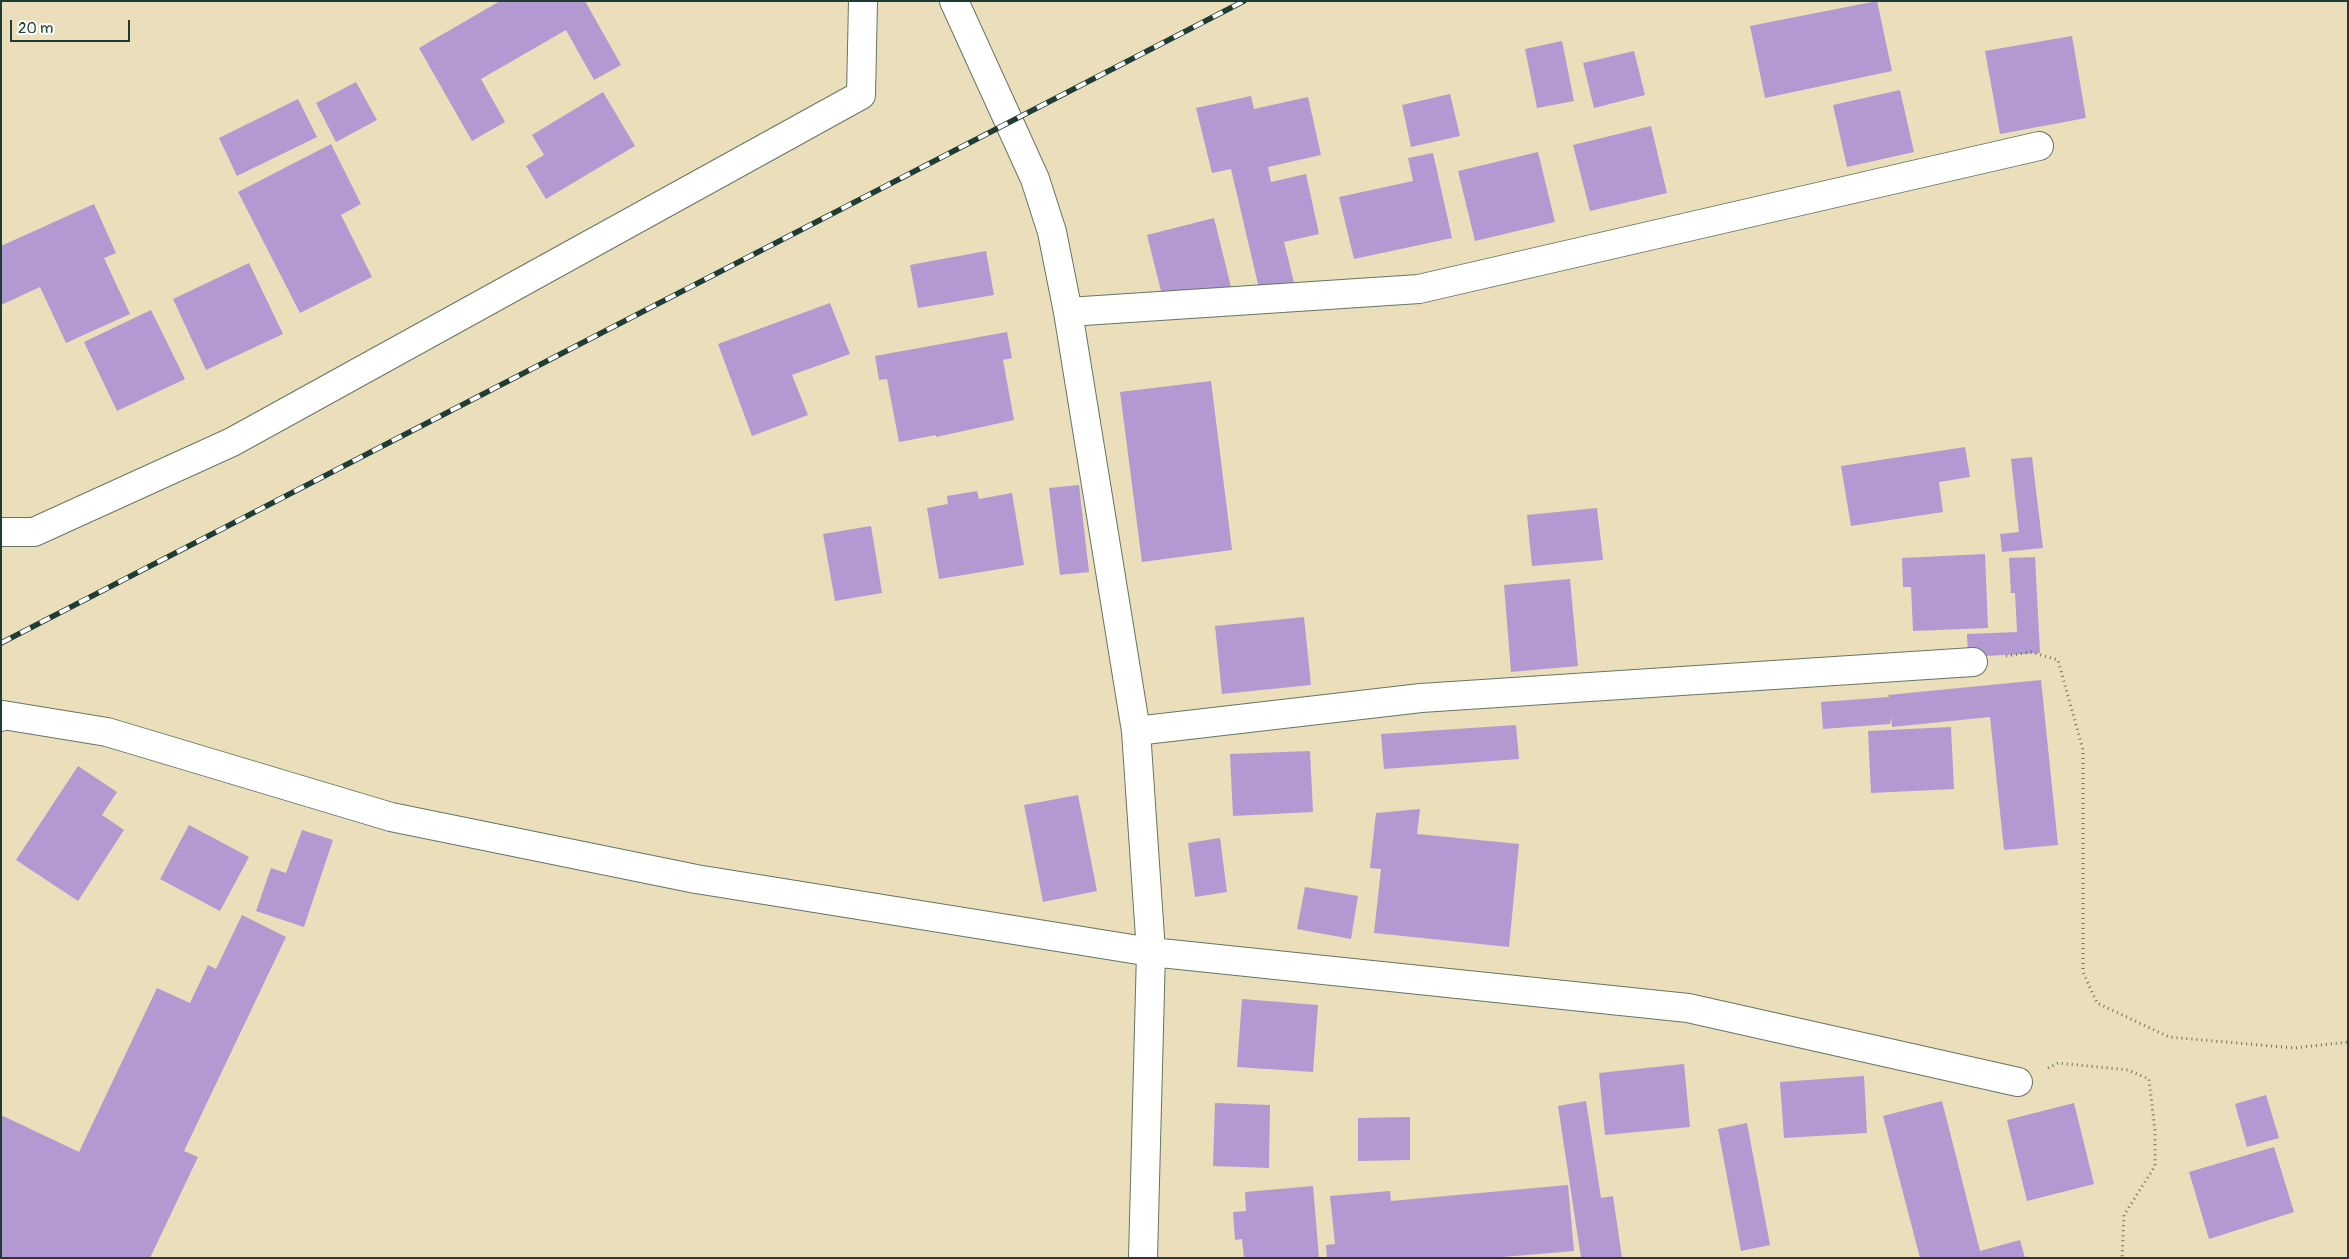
<!DOCTYPE html>
<style>
body{margin:0}
#map{position:relative;width:2349px;height:1259px;overflow:hidden;background:#ebdeba;font-family:Pangolin,sans-serif}
canvas{display:block}
.frame{position:absolute;inset:0;border:2px solid #1f3d34;pointer-events:none}
.scale{position:absolute;left:10px;top:20px;width:120px;height:22px;box-sizing:border-box;border:2px solid #1f3d34;border-top:0;padding-left:6px;font-size:15px;line-height:18px;white-space:nowrap;color:#1f3d34;-webkit-text-stroke:4px #fff;paint-order:stroke}
</style>
<div id="map">
<canvas width="2349" height="1259"></canvas>
<div class="frame"></div>
<div class="scale">20 m</div>
</div>
<script>
const ctx = document.querySelector('canvas').getContext('2d');
ctx.lineJoin = 'round';
function paint(path, color) {
  ctx.fillStyle = color;
  ctx.fill(path, 'evenodd');
}
function shape(rows) {
  const path = new Path2D();
  for (const r of rows) {
    path.moveTo(r[0], r[1]);
    for (let i = 2; i < r.length; i += 2) path.lineTo(r[i], r[i + 1]);
  }
  return path;
}
function stroke(path, color, width, dash) {
  ctx.strokeStyle = color;
  ctx.lineWidth = width;
  ctx.lineCap = dash ? 'butt' : 'round';
  ctx.setLineDash(dash || []);
  ctx.stroke(path);
}
paint(shape([
 [500,1,585,1,621,65,594,80,566,30,481,79,505,122,472,141,419,48],
 [1877,1,1892,71,1765,98,1750,26],
 [2072,36,2086,118,2000,134,1985,51],
 [1562,41,1574,101,1537,108,1525,49],
 [1634,51,1645,95,1594,108,1583,63],
 [356,82,377,120,336,142,316,103],
 [1900,90,1914,152,1847,167,1833,105],
 [603,92,635,146,546,199,526,166,544,155,532,135],
 [1450,94,1460,136,1411,147,1402,105],
 [1251,96,1254,109,1308,97,1321,155,1268,167,1271,182,1306,174,1319,234,1284,242,1300,307,1265,314,1231,169,1212,173,1196,108],
 [298,99,317,137,237,176,219,138],
 [1651,126,1667,193,1590,211,1573,145],
 [331,144,361,204,341,215,372,277,300,313,238,192],
 [1538,152,1555,222,1475,241,1458,171],
 [1433,153,1452,238,1354,259,1339,197,1413,181,1408,158],
 [94,204,116,253,104,258,130,314,66,343,40,287,1,305,1,246],
 [1214,218,1231,287,1164,303,1147,235],
 [986,251,994,295,918,308,910,265],
 [249,263,283,334,206,370,173,299],
 [830,303,850,354,792,375,808,415,752,436,718,344],
 [151,310,185,379,117,411,84,342],
 [1007,332,1012,358,1003,360,1014,420,936,437,936,435,899,442,887,379,879,380,875,356],
 [1211,381,1232,550,1142,562,1120,392],
 [1965,447,1970,477,1939,482,1943,512,1851,526,1841,466],
 [2032,457,2043,548,2002,552,2000,534,2019,532,2011,459],
 [1079,485,1089,572,1060,575,1049,488],
 [977,491,979,499,1012,493,1024,565,939,579,927,508,948,504,947,496],
 [1597,508,1603,560,1532,566,1527,515],
 [871,526,882,593,835,601,823,534],
 [1985,554,1988,628,1913,631,1911,587,1903,587,1902,558],
 [2035,557,2040,653,1968,657,1967,634,2017,632,2015,593,2011,593,2009,558],
 [1570,579,1578,666,1511,672,1504,585],
 [1304,617,1311,685,1222,694,1215,626],
 [2041,680,2058,845,2004,850,1990,717,1892,727,1891,717,1890,724,1823,729,1821,702,1889,697,1888,695],
 [1516,725,1519,759,1384,769,1381,734],
 [1951,727,1954,789,1871,793,1868,731],
 [1310,751,1313,812,1233,816,1230,754],
 [78,766,117,792,102,815,124,830,78,901,16,860],
 [1078,795,1097,891,1043,902,1024,805],
 [1420,809,1417,834,1519,844,1509,947,1374,933,1381,869,1370,868,1376,813],
 [189,825,249,857,220,911,160,879],
 [302,830,333,840,304,927,256,911,271,868,286,873],
 [1220,838,1227,892,1195,897,1188,843],
 [1305,887,1358,896,1351,939,1297,929],
 [242,915,286,937,184,1151,198,1157,150,1258,1,1258,1,1115,79,1152,157,988,190,1003,208,965,216,969],
 [1242,999,1318,1005,1313,1072,1237,1067],
 [1684,1064,1690,1127,1605,1135,1599,1073],
 [1864,1076,1867,1133,1784,1138,1780,1082],
 [2266,1095,2279,1138,2247,1147,2235,1104],
 [1586,1101,1601,1198,1613,1196,1622,1258,1581,1258,1558,1106],
 [1942,1101,1980,1251,2020,1240,2025,1258,1920,1258,1883,1116],
 [1215,1103,1270,1105,1269,1168,1213,1166],
 [2074,1103,2094,1184,2027,1201,2007,1120],
 [1410,1117,1410,1160,1358,1161,1358,1118],
 [1747,1123,1770,1245,1741,1251,1718,1129],
 [2274,1147,2294,1212,2209,1239,2189,1172],
 [1568,1185,1574,1251,1490,1258,1327,1258,1326,1245,1335,1244,1330,1196,1390,1191,1391,1201],
 [1313,1186,1319,1258,1244,1258,1242,1239,1235,1240,1233,1212,1246,1211,1245,1192]
]), '#b399d1');
const street = shape([
 [954,1,1035,179,1052,232,1068,312,1136,731,1151,952,1143,1258],
 [1068,312,1419,289,2039,146],
 [1,532,34,532,232,442,861,95,863,1],
 [1,717,3,715,107,732,391,817,696,879,1151,952,1688,1008,2018,1082],
 [1136,731,1421,698,1973,662]
]);
stroke(street, '#667563', 30);
stroke(shape([
 [2006,656,2031,652,2058,660,2083,750,2083,972,2097,1003,2169,1037,2294,1048,2348,1042],
 [2048,1068,2058,1063,2128,1070,2149,1079,2155,1131,2155,1166,2124,1215,2122,1258]
]), '#667563', 3, [1, 4]);
stroke(street, '#fff', 28);
const rail = shape([
 [1,643,1244,1]
]);
stroke(rail, '#1f3d34', 5.5);
stroke(rail, '#fff', 4, [11]);
</script>
